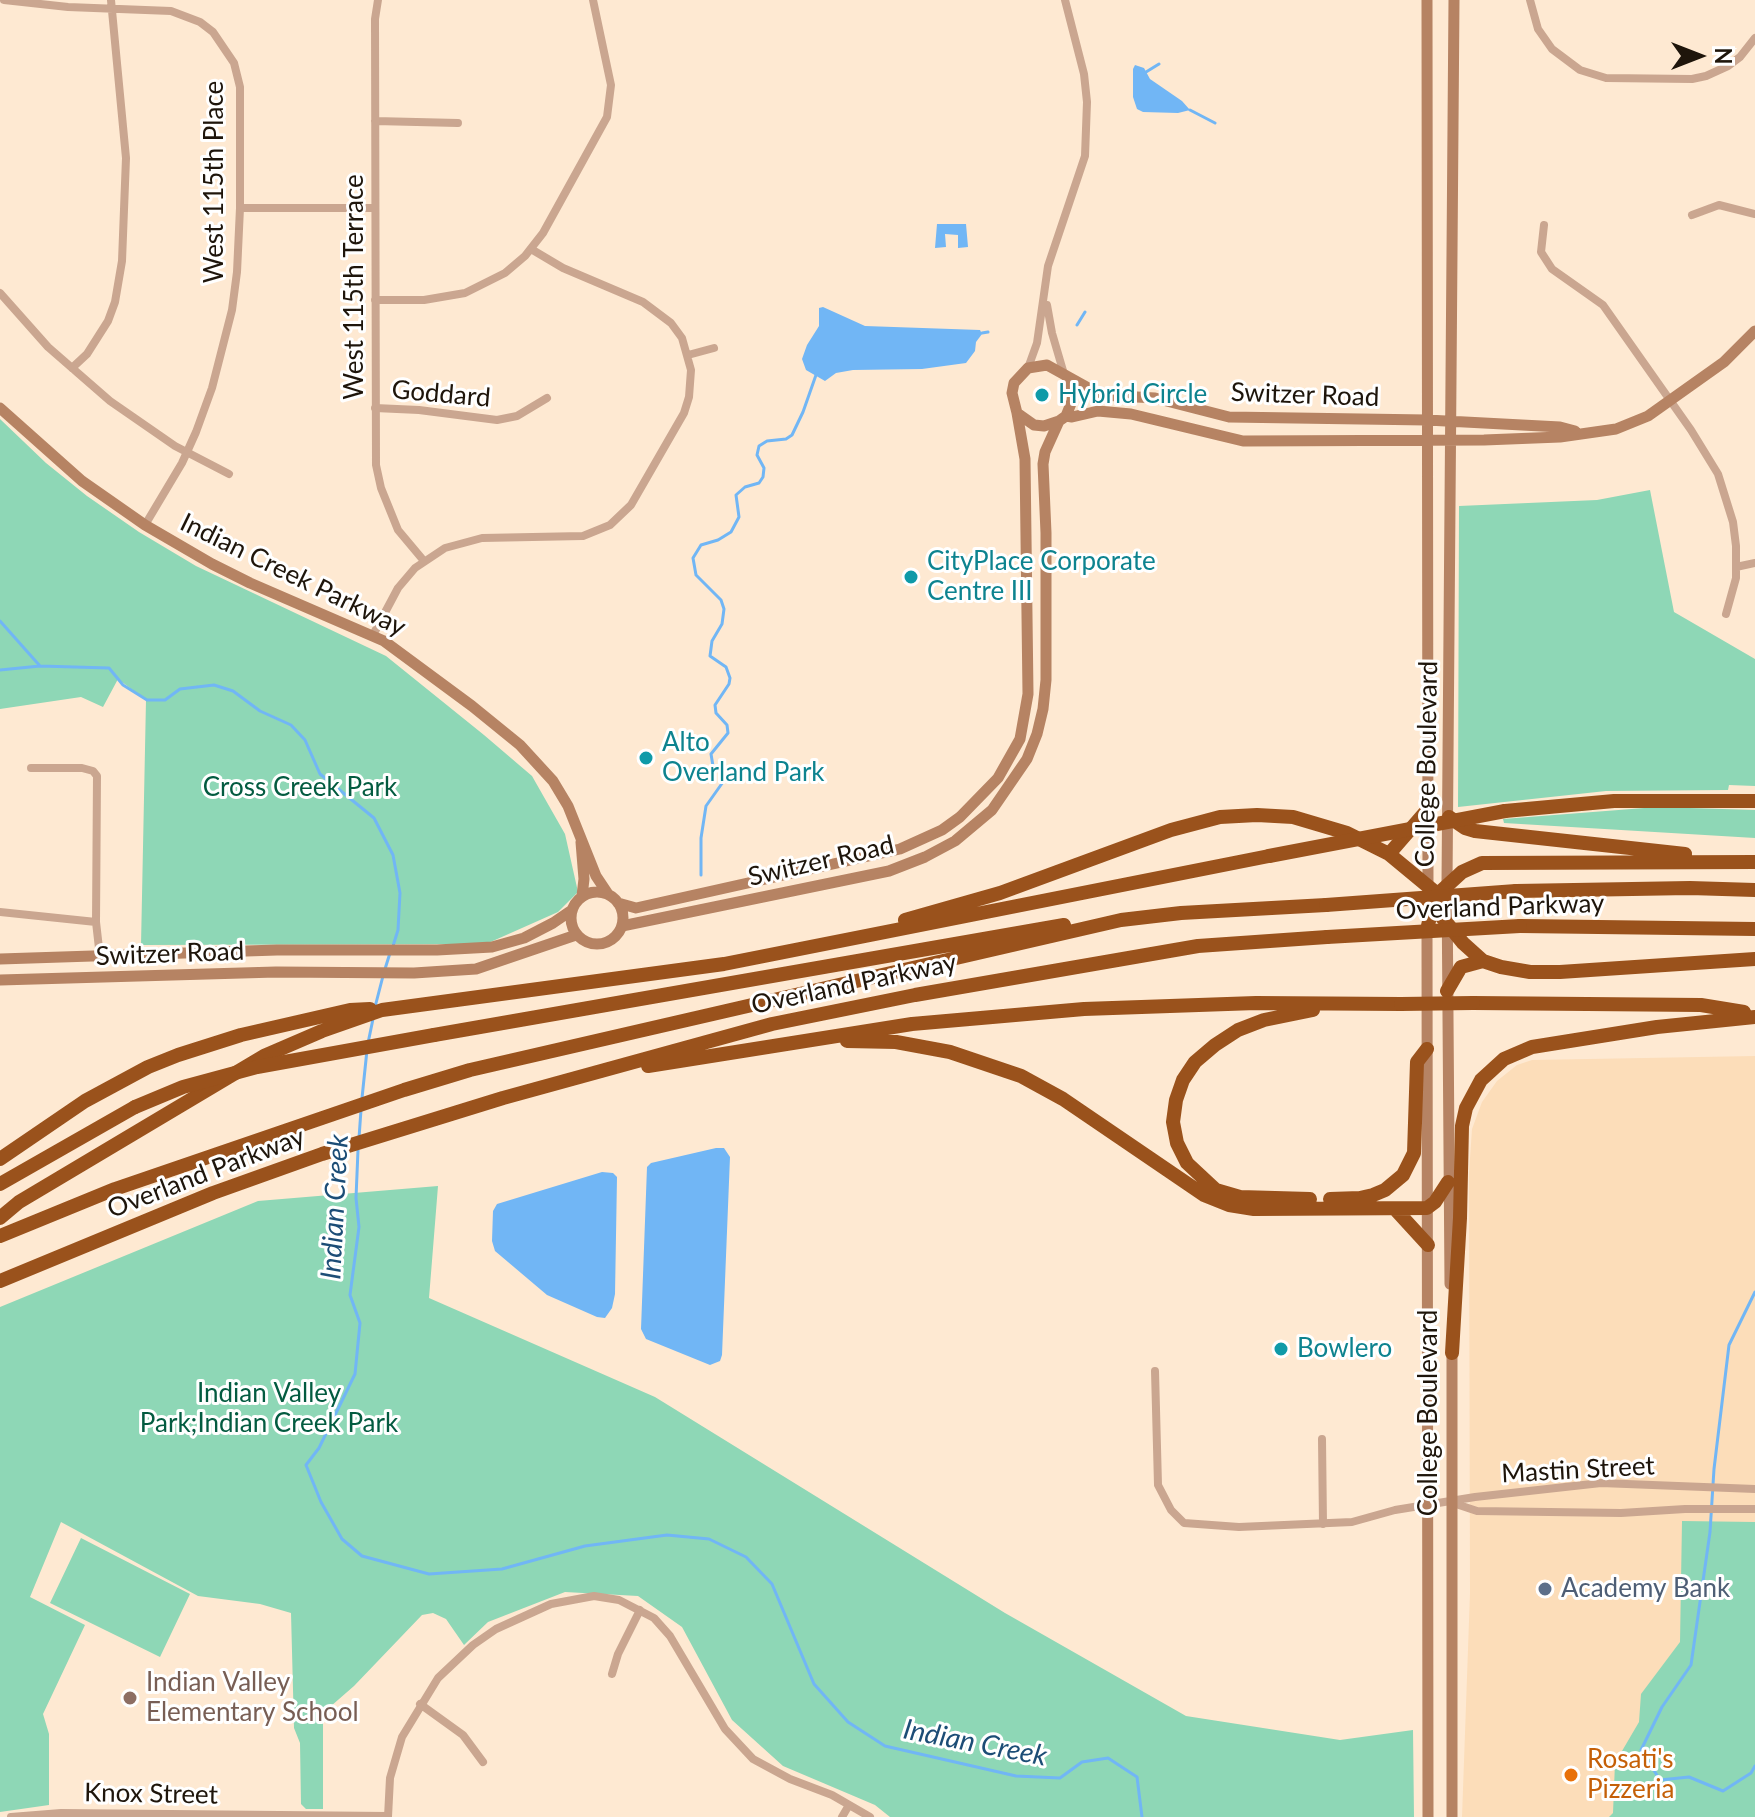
<!DOCTYPE html>
<style>
body{margin:0}
#map{position:relative;width:1755px;height:1817px;overflow:hidden;background:#fee9d2;font-family:Lato,sans-serif}
canvas{display:block}
.north{position:absolute;left:1659px;top:16px;width:80px;height:80px;-webkit-text-stroke:6px #fff;paint-order:stroke;rotate:90deg;font-size:22px;font-weight:700;line-height:32px;text-align:center;color:#1e150b}
.north::after{content:'';display:block;margin:auto;width:28px;height:36px;background:#1e150b;clip-path:polygon(50% 0,100% 100%,50% 72%,0 100%)}
</style>
<div id="map">
<canvas width="1755" height="1817"></canvas>
<div class="north">N</div>
</div>
<script>
const ctx = document.querySelector('canvas').getContext('2d');
ctx.lineJoin = 'round';
function paint(path, color) {
  ctx.fillStyle = color;
  ctx.fill(path, 'evenodd');
}
function shape(rows) {
  const path = new Path2D();
  for (const r of rows) {
    if (r.length === 3) {
      path.moveTo(r[0] + r[2], r[1]);
      path.arc(r[0], r[1], r[2], 0, 2 * Math.PI);
      continue;
    }
    path.moveTo(r[0], r[1]);
    for (let i = 2; i < r.length; i += 2) path.lineTo(r[i], r[i + 1]);
  }
  return path;
}
function stroke(path, color, width, dash) {
  ctx.strokeStyle = color;
  ctx.lineWidth = width;
  ctx.lineCap = dash ? 'butt' : 'round';
  ctx.setLineDash(dash || []);
  ctx.stroke(path);
}
function label(font, color, halo, rows, align = 'center') {
  ctx.font = font + ' Lato,sans-serif';
  ctx.lineWidth = 6;
  ctx.setLineDash([]);
  ctx.textBaseline = 'middle';
  ctx.strokeStyle = halo;
  ctx.fillStyle = color;
  for (const [text, x, y, turn = 0] of rows) {
    ctx.save();
    ctx.translate(x, y);
    ctx.rotate((+turn || 0) * Math.PI / 180);
    ctx.textAlign = isNaN(turn) ? turn : align;
    if (halo) ctx.strokeText(text, 0, 0);
    ctx.fillText(text, 0, 0);
    ctx.restore();
  }
}
paint(shape([
 [1755,1056,1755,1817,1462,1817,1470,1593,1469,1173,1472,1129,1482,1102,1497,1081,1517,1065,1532,1060]
]), '#fcddb9');
paint(shape([
 [0,419,46,463,87,496,139,532,196,566,386,656,484,735,532,776,565,834,578,892,558,912,486,944,141,945,146,700,118,679,103,707,81,697,0,709],
 [1650,490,1674,612,1755,659,1755,786,1729,785,1728,790,1606,791,1458,807,1459,506,1597,500],
 [1657,807,1755,810,1755,838,1504,823,1503,819],
 [438,1186,429,1298,655,1397,1005,1613,1186,1716,1340,1740,1413,1730,1414,1817,890,1817,875,1805,783,1766,732,1720,682,1627,638,1596,565,1592,488,1622,464,1645,446,1619,433,1613,422,1615,354,1686,323,1713,323,1809,306,1809,301,1804,300,1743,294,1728,291,1613,260,1604,198,1596,61,1522,30,1597,85,1625,43,1714,49,1734,49,1805,0,1812,0,1307,258,1201],
 [1682,1521,1755,1522,1755,1817,1609,1817,1613,1813,1615,1763,1639,1722,1641,1694,1680,1642],
 [81,1538,190,1594,160,1657,50,1603]
]), '#8ed7b6');
paint(shape([
 [1135,65,1144,68,1150,79,1182,101,1190,110,1178,113,1143,112,1137,109,1133,97,1133,69],
 [937,224,966,224,968,247,958,248,958,235,945,234,946,247,935,248],
 [823,307,865,326,980,330,982,334,976,342,975,351,966,363,922,369,853,370,836,373,825,381,806,370,802,359,807,345,819,326,819,308],
 [716,1148,724,1148,730,1157,722,1355,720,1361,710,1365,646,1339,641,1329,647,1167,651,1163],
 [602,1172,613,1173,617,1177,615,1294,612,1308,605,1318,597,1317,547,1295,495,1251,492,1241,493,1211,497,1204]
]), '#71b6f5');
stroke(shape([
 [1146,72,1159,64],
 [1190,110,1215,123],
 [1077,325,1085,312],
 [982,333,988,332],
 [0,621,40,666],
 [0,670,40,666,109,668,123,685,147,700,165,700,180,689,214,685,233,691,260,711,291,725,305,740,320,774,374,818,393,855,400,893,398,930,393,946],
 [701,875,701,838,706,806,723,782,722,774,713,766,711,754,728,733,727,725,716,713,715,705,729,684,730,678,726,667,710,656,712,641,722,624,724,609,721,600,696,575,693,558,701,545,718,540,731,532,739,517,736,495,745,487,759,483,763,477,764,468,757,455,759,446,767,441,786,439,792,435,803,412,816,375],
 [385,969,390,953],
 [375,1007,383,976],
 [368,1043,373,1019],
 [362,1098,367,1050],
 [359,1138,361,1110],
 [358,1150,356,1198,359,1227,350,1295,360,1323,355,1374,319,1448,306,1465,321,1502,342,1539,362,1556,429,1574,502,1569,585,1546,667,1535,709,1539,746,1557,772,1584,814,1684,848,1722,885,1746,1016,1776,1060,1778,1082,1762,1108,1758,1137,1777,1142,1817],
 [1755,1292,1729,1345,1714,1469,1710,1532,1691,1665,1662,1707,1641,1750,1660,1780,1689,1777,1723,1791,1751,1773,1755,1766]
]), '#71b6f5', 3);
stroke(shape([
 [4,0,68,7,171,11,200,22,213,32,234,63,240,87,240,208,237,272,232,310,212,388,196,432,182,463,145,525],
 [378,0,375,19,376,465,381,488,398,530,424,561],
 [1530,0,1538,29,1552,49,1580,70,1606,78,1692,79,1706,76,1728,66,1740,57,1755,38],
 [375,121,458,123],
 [240,208,374,208],
 [1692,215,1719,205,1755,214],
 [1544,225,1541,252,1552,269,1603,305,1691,430,1718,474,1733,522,1736,546,1736,578,1726,614],
 [0,293,48,347,110,401,175,446,229,474],
 [375,300,424,300,465,293,505,273,525,256,543,233,607,117,611,85,593,0],
 [1047,305,1052,333,1064,374],
 [688,355,714,348],
 [72,368,87,354,108,321,115,302,122,261,126,158,111,0],
 [1028,368,1037,343,1048,266,1085,156,1087,102,1084,74,1065,0],
 [375,408,419,410,497,420,517,416,547,398],
 [1736,567,1755,563],
 [373,635,398,588,415,568,445,548,482,538,583,536,610,525,631,505,684,413,689,397,691,370,682,338,671,323,643,302,563,268,531,249],
 [31,768,82,768,93,771,97,776,96,922,100,957],
 [0,912,96,922],
 [1155,1371,1158,1485,1171,1510,1184,1523,1239,1527,1352,1522,1395,1510,1475,1497,1601,1483,1755,1489],
 [1322,1439,1323,1524],
 [1453,1503,1477,1511,1621,1513,1685,1509,1755,1509],
 [612,1674,618,1654,640,1610],
 [420,1704,463,1735,483,1762],
 [11,1817,61,1813,388,1816],
 [388,1817,390,1778,402,1737,438,1678,473,1645,496,1629,551,1604,594,1596,619,1600,654,1618,670,1636,725,1729,753,1759,790,1779,832,1795,870,1817],
 [842,1817,849,1805]
]), '#caa690', 8);
stroke(shape([
 [1427,0,1428,891],
 [1067,377,1073,392,1072,401,1066,416,1059,421,1044,426,1034,425,1017,413,1012,393,1014,383,1028,368,1047,365,1101,395,1155,398,1229,417,1427,420,1560,427,1575,431],
 [0,408,82,481,145,525,212,564,250,583,384,641,472,706,520,745,553,781,568,806,596,876,608,894],
 [1066,416,1072,417,1098,411,1131,414,1243,441,1484,440,1560,437,1616,429,1648,416,1724,362,1755,331],
 [581,842,584,879,582,896],
 [597,918,26],
 [618,903,636,908,900,849,942,830,960,817,998,778,1020,739,1028,694,1025,459,1017,413],
 [1427,925,1428,1817],
 [622,926,889,871,925,857,955,841,992,810,1027,759,1037,734,1043,709,1046,680,1046,533,1043,464,1045,452,1059,421],
 [0,959,277,950,437,950,492,947,524,938,553,923,572,910],
 [0,980,276,972,414,973,476,969,576,935],
 [1450,1284,1447,883,1454,0],
 [1452,1346,1452,1817]
]), '#b68363', 11);
stroke(shape([
 [1505,811,1614,801,1755,801],
 [1449,817,1465,828,1475,831,1685,854],
 [1389,854,1428,809],
 [1516,891,1690,888,1755,890],
 [1428,900,1463,943,1483,961,1501,967,1530,972,1560,972,1755,959],
 [905,920,1000,893,1171,830,1220,817,1257,815,1293,817,1347,833,1389,854,1447,902],
 [1520,926,1755,929],
 [1427,931,1431,911,1438,894,1462,872,1482,863,1755,862],
 [1447,991,1461,967,1483,961],
 [1473,1003,1701,1005,1744,1012],
 [434,1035,1064,925],
 [847,1041,896,1042,950,1052,1021,1076,1063,1099,1204,1195,1229,1205,1254,1209,1427,1208,1435,1202,1448,1182],
 [648,1066,912,1024,1084,1009,1256,1003,1401,1004],
 [0,1159,85,1101,148,1067,178,1055,241,1035,350,1010,370,1009],
 [0,1184,135,1107],
 [1310,1199,1240,1197,1216,1190,1187,1163,1177,1143,1173,1122,1176,1100,1183,1080,1195,1062,1215,1045,1238,1030,1264,1020,1313,1010],
 [1330,1199,1360,1198,1373,1195,1385,1190,1403,1175,1414,1153,1417,1062,1427,1049],
 [1395,1209,1428,1245],
 [0,1218,19,1202,264,1056,322,1031,382,1010,724,964,1269,856],
 [0,1236,115,1189,404,1090,470,1070,1121,920,1181,913,1326,905],
 [0,1281,213,1193,322,1154,503,1098,772,1024,915,995,1198,946,1327,937],
 [1452,1353,1460,1218,1462,1126,1466,1108,1481,1080,1504,1059,1532,1047,1657,1027,1755,1017]
]), '#9a521c', 14);
stroke(shape([
 [1269,856,1505,811],
 [1326,905,1516,891],
 [1327,937,1520,926],
 [1401,1004,1473,1003],
 [135,1107,183,1087,257,1067,434,1035]
]), '#9a521c', 14);
for (const [x, y, r, color] of [
 [1042,395,8,"#0f9aa8"],
 [911,577,8,"#0f9aa8"],
 [646,758,8,"#0f9aa8"],
 [1281,1349,8,"#0f9aa8"],
 [1545,1589,8,"#5c6f8a"],
 [130,1698,8,"#8d6e63"],
 [1571,1775,8,"#e8710a"]
]) {
  const dot = new Path2D();
  dot.arc(x, y, r, 0, 2 * Math.PI);
  ctx.fillStyle = color;
  ctx.fill(dot);
  stroke(dot, '#fff', 3);
}
label('26px', '#1e150b', '#fff', [
 ["West 115th Place",215,182,-90],
 ["West 115th Terrace",355,287,-90],
 ["Goddard",441,394,5],
 ["Switzer Road",1305,395,2],
 ["Indian Creek Parkway",293,575,26],
 ["College Boulevard",1427,764,-89],
 ["Switzer Road",821,861,-13],
 ["Overland Parkway",1500,907,-2],
 ["Switzer Road",170,954,-2],
 ["Overland Parkway",854,984,-12],
 ["Overland Parkway",206,1173,-21],
 ["College Boulevard",1429,1413,-90],
 ["Mastin Street",1578,1470,-3],
 ["Knox Street",151,1794,1]
]);
label('26px', '#0d838f', '#fff', [
 ["Hybrid Circle",1058,395],
 ["CityPlace Corporate",927,562],
 ["Centre III",927,592],
 ["Alto",662,743],
 ["Overland Park",662,773],
 ["Bowlero",1297,1349]
], 'left');
label('26px', '#035b40', '#fff', [
 ["Cross Creek Park",300,788],
 ["Indian Valley",269,1394],
 ["Park;Indian Creek Park",269,1424]
]);
label('26px', '#4e5e75', '#fff', [
 ["Academy Bank",1561,1589]
], 'left');
label('26px', '#785e54', '#fff', [
 ["Indian Valley",146,1683],
 ["Elementary School",146,1713]
], 'left');
label('26px', '#c56008', '#fff', [
 ["Rosati's",1587,1760],
 ["Pizzeria",1587,1790]
], 'left');
label('italic 28px', '#1c4d76', '#fff', [
 ["Indian Creek",335,1207,-87],
 ["Indian Creek",975,1743,11]
]);
</script>
